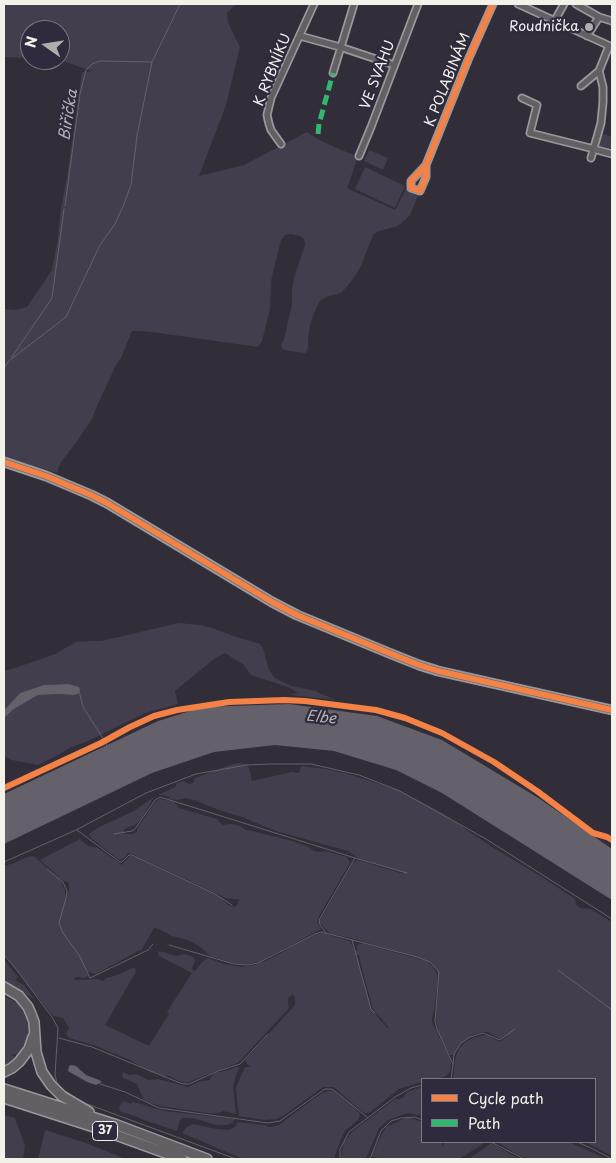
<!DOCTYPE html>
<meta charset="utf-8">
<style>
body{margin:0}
#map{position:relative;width:616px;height:1163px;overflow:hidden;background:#312e39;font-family:"Playpen Sans",sans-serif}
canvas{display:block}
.frame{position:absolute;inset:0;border:5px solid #f4f1e8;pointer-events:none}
.legend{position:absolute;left:421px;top:1078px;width:175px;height:65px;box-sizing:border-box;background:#2f2a3d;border:1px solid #7e7a81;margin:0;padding:6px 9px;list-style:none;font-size:15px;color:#f4f1e8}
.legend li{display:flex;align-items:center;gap:10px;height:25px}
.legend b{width:25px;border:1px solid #7e7a81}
.north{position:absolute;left:20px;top:20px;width:50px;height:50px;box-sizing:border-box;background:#2f2a3d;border:1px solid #7e7a81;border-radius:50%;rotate:283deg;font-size:14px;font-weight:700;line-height:20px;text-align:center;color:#f4f1e8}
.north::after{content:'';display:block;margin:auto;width:18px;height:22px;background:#b0adab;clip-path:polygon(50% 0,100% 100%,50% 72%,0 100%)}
</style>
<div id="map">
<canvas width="616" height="1163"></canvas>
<div class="frame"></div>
<ul class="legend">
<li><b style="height:6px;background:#f48246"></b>Cycle path</li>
<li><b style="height:6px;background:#33b770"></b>Path</li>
</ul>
<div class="north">N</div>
</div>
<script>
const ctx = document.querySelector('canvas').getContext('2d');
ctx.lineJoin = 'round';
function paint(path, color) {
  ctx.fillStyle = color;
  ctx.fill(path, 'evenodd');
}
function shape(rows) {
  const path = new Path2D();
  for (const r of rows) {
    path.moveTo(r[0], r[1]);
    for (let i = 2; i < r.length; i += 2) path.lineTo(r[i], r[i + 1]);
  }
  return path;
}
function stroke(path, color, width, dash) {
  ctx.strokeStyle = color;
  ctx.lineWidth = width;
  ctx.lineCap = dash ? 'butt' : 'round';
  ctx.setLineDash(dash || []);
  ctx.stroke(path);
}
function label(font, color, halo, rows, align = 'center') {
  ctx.font = font + ' "Playpen Sans",sans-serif';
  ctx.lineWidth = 4.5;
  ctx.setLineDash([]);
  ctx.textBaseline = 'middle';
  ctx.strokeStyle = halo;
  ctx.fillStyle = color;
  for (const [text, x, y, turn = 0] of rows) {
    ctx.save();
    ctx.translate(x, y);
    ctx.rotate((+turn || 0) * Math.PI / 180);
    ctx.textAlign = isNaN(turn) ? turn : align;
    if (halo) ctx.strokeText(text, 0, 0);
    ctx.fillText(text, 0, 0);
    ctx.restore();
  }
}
paint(shape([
 [4,4,236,4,227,13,228,23,240,47,226,105,199,176,244,165,307,132,321,141,358,157,347,188,395,210,406,189,420,191,410,215,404,221,398,226,379,231,374,234,370,243,360,268,350,283,341,293,326,297,320,301,315,311,310,325,308,340,308,348,306,353,289,351,282,349,281,345,284,339,292,305,292,290,294,278,305,245,304,239,300,236,291,234,285,235,281,240,271,281,270,309,262,341,258,347,152,332,141,331,132,331,121,358,116,365,96,408,92,419,75,444,61,462,58,469,58,473,4,457,4,309,15,310,27,307,52,270,58,239,61,209,67,177,82,72,92,71,60,60,60,30,30,30,30,58,4,57],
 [600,133,612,137,612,149,597,145],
 [369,150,388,158,383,170,364,161],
 [365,167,405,186,395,208,355,189],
 [179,623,200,625,212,628,234,636,260,644,263,648,269,670,275,678,291,686,316,691,319,693,336,700,290,695,298,693,288,687,251,675,244,665,225,653,214,659,175,691,178,704,145,713,86,742,71,747,58,755,38,765,12,760,4,756,4,718,14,709,38,695,59,694,73,695,79,687,69,684,44,685,20,693,9,705,4,710,4,671,15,668,55,654,76,642,93,641,101,641],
 [239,763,247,764,249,768,252,781,292,772,299,773,301,766,326,769,348,774,398,790,442,813,492,847,545,879,575,899,576,904,580,908,590,909,612,922,612,1075,611,1077,612,1080,612,1156,585,1142,595,1142,595,1079,453,1079,455,1059,459,1049,465,1042,475,1037,486,1035,500,1042,509,1035,500,1039,487,1032,483,1032,472,1035,459,1045,454,1055,450,1055,439,1033,436,1020,439,978,437,970,433,965,426,960,351,938,332,934,326,930,319,922,353,863,358,860,400,873,404,873,358,858,348,851,276,831,244,818,214,808,197,801,186,798,176,800,169,799,169,797,163,795,158,795,175,787,177,783,184,781,189,784,193,783,195,778,230,765],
 [154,797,142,818,135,825,127,828,124,830,124,834,132,834,137,832,137,829,155,802,159,799,161,799,174,802,179,808,217,819,220,823,223,825,231,824,240,826,246,830,252,831,289,840,309,847,314,851,319,852,326,851,347,857,350,863,318,918,317,922,321,929,261,961,248,964,241,964,233,963,210,956,202,948,192,942,184,939,172,936,159,929,154,928,142,949,96,974,88,972,85,969,88,976,85,978,75,977,74,980,98,979,103,981,106,978,117,975,132,968,135,968,136,972,134,975,105,1025,149,1046,169,1014,167,1012,192,973,159,956,158,953,159,951,177,956,184,954,191,956,194,958,195,961,192,969,194,971,196,970,203,961,208,958,224,964,243,967,255,965,265,961,274,957,298,943,317,934,323,933,349,941,351,943,355,951,357,951,357,946,359,944,364,944,426,961,433,967,437,974,438,980,434,1011,432,1017,432,1022,449,1056,451,1062,450,1072,446,1076,437,1079,422,1079,422,1082,399,1089,369,1113,365,1113,360,1110,334,1087,323,1087,286,1114,277,1119,265,1120,239,1116,236,1090,237,1085,245,1067,252,1067,248,1065,245,1060,295,1005,295,999,293,994,288,998,288,1002,289,1008,242,1059,237,1063,186,1083,179,1081,167,1075,166,1077,149,1071,130,1060,94,1045,69,1038,66,1034,69,1028,63,1018,53,1016,49,1011,4,954,4,866,14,863,25,858,32,856,35,857,61,881,65,891,66,900,69,889,69,885,68,882,62,880,40,860,80,839,88,846,98,848,122,865,130,856,133,856,220,897,228,905,235,907,237,905,239,899,233,899,226,898,132,854,128,853,124,858,121,860,118,859,90,837,89,834,99,827,132,812],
 [356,955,359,955,363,973,373,1009,389,1028,388,1029,371,1009],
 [4,960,18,977,15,980,24,985,34,999,7,982,4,981],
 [4,996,19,1004,25,1011,30,1029,29,1038,21,1053,18,1055,10,1054,18,1058,14,1062,4,1068],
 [235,1067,240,1067,236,1075,233,1087,236,1114,223,1111,219,1113,207,1113,161,1106,151,1103,145,1100,143,1098,137,1084,122,1077,123,1072,129,1075,137,1074,148,1080,158,1079,188,1087,198,1082,209,1080,214,1073,224,1071,230,1070],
 [422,1087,422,1116,409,1113,401,1115,388,1120,379,1128,366,1159,341,1159,342,1151,344,1142,353,1131,395,1099,400,1099,404,1097,407,1092],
 [330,1091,334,1091,355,1108,360,1114,358,1120,345,1131,340,1141,334,1159,243,1159,182,1133,187,1127,193,1124,217,1129,229,1130,236,1126,237,1122,264,1125,270,1127,279,1125,316,1097,324,1092],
 [124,1101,131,1104,133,1102,145,1105,152,1108,165,1111,235,1119,232,1123,227,1125,216,1125,193,1118,183,1118,180,1120,177,1131,144,1120,132,1115,121,1112,119,1109,121,1103],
 [4,1115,15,1118,25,1146,23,1159,4,1159],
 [408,1117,422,1122,422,1142,442,1142,442,1147,445,1142,483,1142,483,1144,459,1159,453,1158,452,1159,381,1159,371,1156,386,1127],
 [45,1130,86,1143,126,1159,38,1159],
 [497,1142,569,1142,607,1159,528,1159,518,1155],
 [491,1143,497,1146,519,1159,469,1159]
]), '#423e4d');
paint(shape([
 [69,684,79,687,80,690,78,694,73,695,59,694,38,695,14,709,4,718,4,710,9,705,20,693,44,685],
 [289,704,377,716,442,740,540,799,612,849,612,900,442,793,396,770,334,751,275,745,214,752,152,773,4,844,4,794,158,721,203,707],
 [71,1065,76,1066,86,1075,99,1080,102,1082,96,1085,87,1082,68,1071,69,1066]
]), '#65616b');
stroke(shape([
 [65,206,80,94,86,70,92,64,100,61,152,62,180,4],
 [12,357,52,298,64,209],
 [10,360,66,317,100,245,115,224,124,204,131,185,137,136,152,62],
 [4,368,9,361],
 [79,691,83,707,106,743,107,747],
 [77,830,120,862,122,862,129,855,132,855,215,894,232,905],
 [114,834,132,831,135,829,155,800,160,797,218,815,355,858,319,920,320,925,326,933],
 [355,858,407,873],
 [4,862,76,830,146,793,196,774,247,765,270,764,311,764,359,775,400,791,486,839,612,919],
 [47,869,63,882,65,887,67,891,66,898,59,923,63,933,79,955,90,978,148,950,153,944],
 [352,940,371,1009,375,1013],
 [169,945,234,964,248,965,258,963,315,934,321,932,341,937,417,957,430,962,439,972,435,1021,437,1029,453,1064,451,1079],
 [4,955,16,969,52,1017,58,1028,55,1075,57,1083,64,1090,79,1101,236,1159],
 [558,970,612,1010],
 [59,1038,92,1047,180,1083,184,1084,189,1084,218,1071,240,1064,268,1034],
 [453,1064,454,1054,461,1043,470,1037,483,1033,500,1040,515,1029],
 [100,1084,125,1092,159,1108,268,1123,280,1121,322,1091,325,1089,331,1089,335,1091,368,1118],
 [491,1142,524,1159],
 [577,1142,591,1148,612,1159],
 [340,1159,340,1149,349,1132,395,1097,411,1088,422,1085],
 [370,1159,381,1131,391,1121,401,1118,415,1117,422,1120]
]), '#65616b', 1);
const minor = shape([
 [518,4,612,47],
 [576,4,599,17,612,21],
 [555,20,564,4],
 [300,36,340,47,394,65],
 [587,36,599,17],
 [333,73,354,4],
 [581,86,599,71],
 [522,98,537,105,530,133,594,149],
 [281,144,271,130,269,124,267,115,271,98,314,4],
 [597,150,612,154],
 [359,156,371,127,418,4],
 [591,158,601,123,603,102,603,87,599,71,609,46],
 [426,165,411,181,411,188,420,191,426,177,426,165,468,60,493,4]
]);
const tertiary = shape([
 [4,462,46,476,91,495,107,503,272,602,297,615,389,653,419,665,438,671,612,710]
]);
const primary = shape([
 [4,987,19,996,28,1007,31,1014,34,1022,36,1052,42,1072,51,1085,62,1096,89,1112],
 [4,1072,12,1068,19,1062,29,1049,33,1037],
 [4,1089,117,1125,207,1159],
 [4,1098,94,1127,182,1159]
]);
stroke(minor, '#9a989b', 9);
stroke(tertiary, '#9a989b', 11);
stroke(primary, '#9a989b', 12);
stroke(minor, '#626063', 5.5);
stroke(tertiary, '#626063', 7);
stroke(primary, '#626063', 9);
stroke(shape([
 [318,134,319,124,333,73]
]), '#33b770', 5, [10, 5]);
stroke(shape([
 [426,165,411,181,411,188,420,191,426,177,426,165,468,60,493,4],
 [4,462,46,476,91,495,107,503,272,602,297,615,389,653,419,665,438,671,612,710],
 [4,788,101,743,130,727,154,716,177,710,229,702,284,700,305,701,376,710,405,718,442,733,494,762,537,791,593,833,607,837,612,840]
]), '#f48246', 6);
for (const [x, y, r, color] of [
 [589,27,5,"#b0adab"]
]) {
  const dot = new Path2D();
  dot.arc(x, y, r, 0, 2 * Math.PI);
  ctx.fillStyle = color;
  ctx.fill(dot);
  stroke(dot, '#2f2a3d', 2);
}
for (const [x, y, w] of [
 [105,1131,25]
]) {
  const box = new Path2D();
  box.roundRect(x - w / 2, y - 9.5, w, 19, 4);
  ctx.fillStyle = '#2f2a3d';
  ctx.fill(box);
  stroke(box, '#f4f1e8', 1);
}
label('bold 12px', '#f4f1e8', null, [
 ["37",105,1131]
]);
label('14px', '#f4f1e8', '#2f2a3d', [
 ["Roudnička",579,27]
], 'right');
label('14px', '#f4f1e8', '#2f2a3d', [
 ["K RYBNÍKU",273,70,-68],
 ["VE SVAHU",378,75,-69],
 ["K POLABINÁM",448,80,-68]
]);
label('italic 15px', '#b6b2b2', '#2f2a3d', [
 ["Biřička",69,115,-81],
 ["Elbe",321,718,6]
]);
</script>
